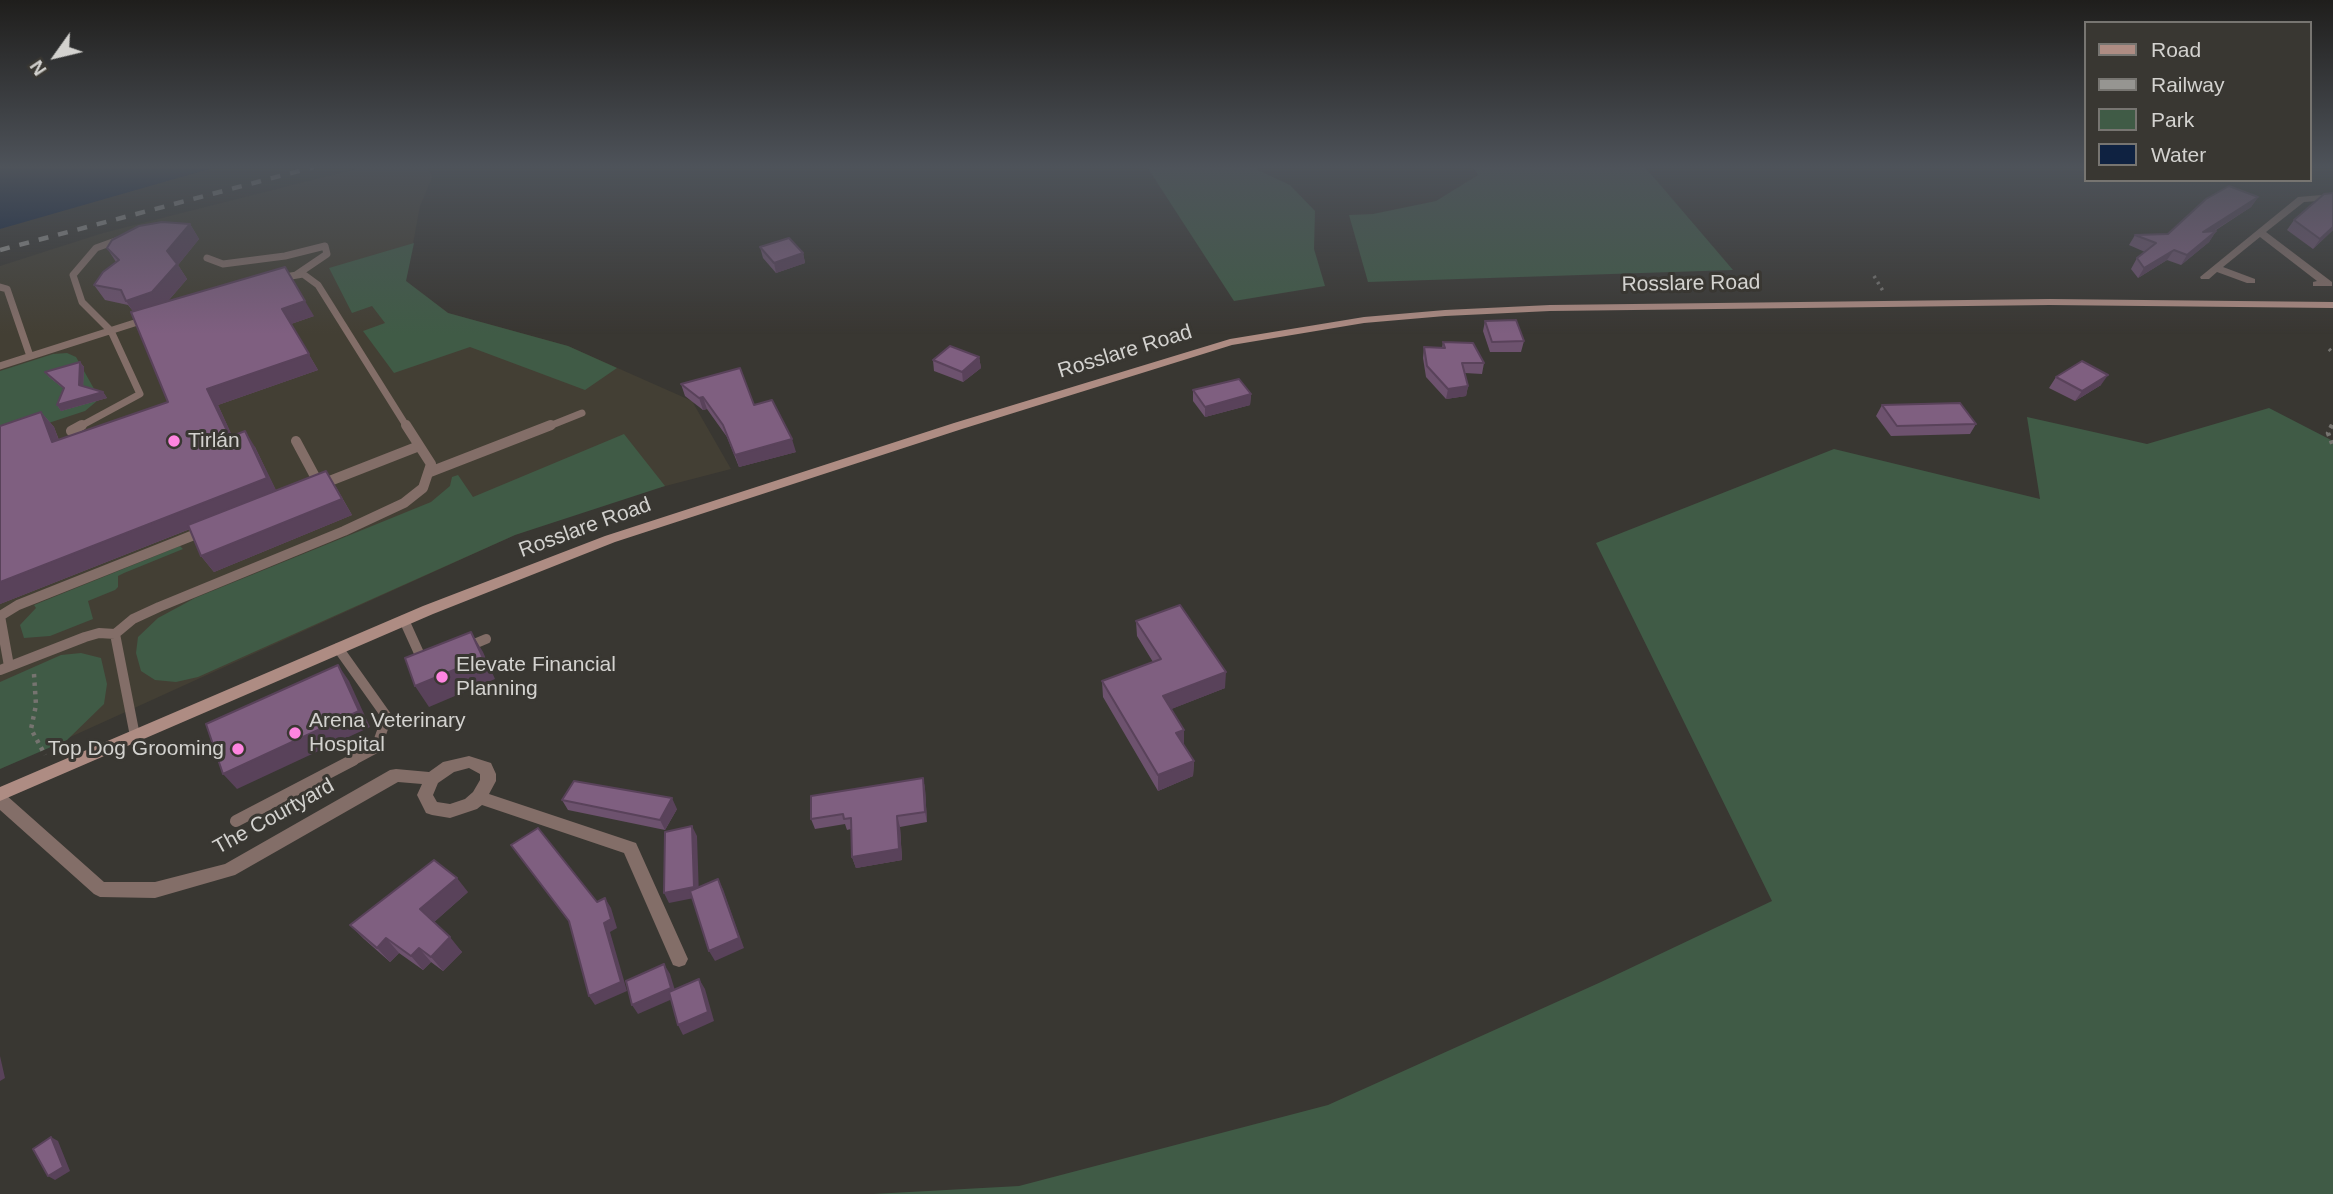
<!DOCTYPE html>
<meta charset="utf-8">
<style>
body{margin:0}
#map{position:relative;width:2333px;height:1194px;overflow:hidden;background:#393732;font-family:Helvetica,sans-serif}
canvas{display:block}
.legend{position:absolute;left:2084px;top:21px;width:228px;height:161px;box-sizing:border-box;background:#393732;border:2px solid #777571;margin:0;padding:9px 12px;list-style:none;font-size:21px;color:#d3d2cf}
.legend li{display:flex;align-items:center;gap:14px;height:35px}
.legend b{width:35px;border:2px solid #777571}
.north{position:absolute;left:21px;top:21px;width:70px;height:70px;-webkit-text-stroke:5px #393732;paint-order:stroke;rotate:236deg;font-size:19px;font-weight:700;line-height:28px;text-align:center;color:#d3d2cf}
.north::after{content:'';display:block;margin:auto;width:24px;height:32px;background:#d3d2cf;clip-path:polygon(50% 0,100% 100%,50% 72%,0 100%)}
</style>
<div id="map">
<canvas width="2333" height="1194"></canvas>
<ul class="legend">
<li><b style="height:9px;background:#ae8c83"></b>Road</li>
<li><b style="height:9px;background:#969591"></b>Railway</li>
<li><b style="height:19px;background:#405b46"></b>Park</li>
<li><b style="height:19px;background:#0f2241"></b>Water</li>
</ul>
<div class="north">N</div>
</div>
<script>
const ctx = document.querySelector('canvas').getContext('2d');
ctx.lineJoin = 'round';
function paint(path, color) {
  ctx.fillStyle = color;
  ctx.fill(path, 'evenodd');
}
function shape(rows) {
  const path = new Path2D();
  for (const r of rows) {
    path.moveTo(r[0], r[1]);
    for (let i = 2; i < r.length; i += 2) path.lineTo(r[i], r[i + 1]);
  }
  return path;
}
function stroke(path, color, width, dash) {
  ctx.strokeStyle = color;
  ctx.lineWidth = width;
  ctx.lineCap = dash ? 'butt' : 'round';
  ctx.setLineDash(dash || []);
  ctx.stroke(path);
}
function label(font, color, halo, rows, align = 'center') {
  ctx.font = font + ' Helvetica,sans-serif';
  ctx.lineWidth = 6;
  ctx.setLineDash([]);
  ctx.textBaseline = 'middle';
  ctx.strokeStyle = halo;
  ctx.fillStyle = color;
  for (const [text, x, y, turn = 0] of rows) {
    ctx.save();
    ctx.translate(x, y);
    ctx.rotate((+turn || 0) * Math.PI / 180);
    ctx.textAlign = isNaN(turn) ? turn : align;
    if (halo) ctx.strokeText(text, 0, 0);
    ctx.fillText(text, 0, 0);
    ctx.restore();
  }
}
paint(shape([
 [363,167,427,167,433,176,420,206,406,281,448,313,568,346,692,401,731,469,623,497,515,535,0,769,0,266,103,233]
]), '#433f34');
paint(shape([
 [1147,167,1257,167,1258,170,1290,185,1315,211,1314,249,1325,286,1234,301],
 [1472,167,1645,167,1733,270,1368,282,1349,215,1373,214,1436,201,1478,175],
 [414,243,406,281,448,313,568,346,617,368,585,390,470,347,394,373,363,331,385,323,372,306,352,313,329,268],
 [67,353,76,357,97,394,97,401,85,411,0,439,0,371,53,354],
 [2269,408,2333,441,2333,1194,873,1194,1019,1186,1328,1105,1601,982,1772,901,1596,543,1834,449,2040,499,2027,417,2147,444],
 [624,434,665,486,515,535,198,677,176,682,155,680,141,671,136,653,138,637,158,618,195,598,431,502,450,486,452,477,458,475,473,497],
 [180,546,183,549,124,573,118,576,118,587,115,590,88,601,93,619,50,636,24,638,20,625,36,608,34,605],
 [81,653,101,658,107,684,104,704,67,740,0,769,0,682,61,655]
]), '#405b46');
paint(shape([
 [0,167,216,167,0,229]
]), '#0f2241');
stroke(shape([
 [1874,276,1883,291],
 [2329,349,2333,353],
 [2331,427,2333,423]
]), '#767470', 3.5, [2.5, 4.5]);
stroke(shape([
 [2332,425,2328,433,2333,446],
 [34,674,36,705,31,729,45,755]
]), '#767470', 4.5, [3.5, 5]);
stroke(shape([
 [207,258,223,264,285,256,325,246,327,254,296,275],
 [279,278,303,274,318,285,407,427],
 [0,287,7,289,30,356],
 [0,366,147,319],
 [79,427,140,394,111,331,82,302,73,275,96,248,121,239],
 [547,427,582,413]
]), '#836e68', 7);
stroke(shape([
 [71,431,82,425],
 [296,441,319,484],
 [430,472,551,425],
 [322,484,419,446],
 [0,616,18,605,204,531],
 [0,616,9,666],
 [404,620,423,662],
 [115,634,135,736],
 [467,647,486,639],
 [338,648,387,717,376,748,350,762],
 [0,670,85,637,99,633,115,634,133,619,159,607,344,531,404,503,423,488,431,464,406,425]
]), '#836e68', 10);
stroke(shape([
 [236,821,353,760]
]), '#836e68', 12);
paint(shape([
 [2333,194,2333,200,2304,202,2266,232,2332,282,2332,286,2313,286,2313,282,2317,281,2260,237,2223,267,2255,279,2255,283,2247,283,2217,272,2209,279,2201,279,2200,277,2298,197,2333,194],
 [469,756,491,763,496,774,496,781,489,794,636,843,688,959,685,965,679,967,673,965,624,853,482,805,477,809,450,818,432,815,426,813,417,795,422,784,398,782,235,875,155,898,100,897,94,894,0,810,0,793,6,795,104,882,155,882,225,864,390,770,396,769,429,772,443,762,469,756],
 [469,768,480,774,480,780,473,792,465,799,450,804,437,802,433,795,438,783,454,772,469,768]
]), '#836e68');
paint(shape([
 [2050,299,2333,302,2333,308,2050,305,1550,311,1445,316,1364,323,1232,345,962,429,615,542,433,614,0,801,0,787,423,606,605,536,954,423,1230,339,1364,317,1445,310,1550,305,2050,299]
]), '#ae8c83');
stroke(shape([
 [0,250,314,167]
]), '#969591', 4.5, [10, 10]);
paint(shape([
 [2258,197,2251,207,2213,232,2216,231,2209,242,2181,265,2167,260,2138,278,2131,269,2137,258,2145,252,2129,245,2135,235,2168,234],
 [2294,220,2333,230,2313,249,2287,230],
 [190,224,199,239,178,265,187,279,168,301,314,316,291,324,318,370,218,405,232,436,255,447,276,491,336,487,352,515,214,572,201,556,190,529,0,604,0,426,41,412,54,427,59,440,168,402,133,311,128,305,105,300,94,285,116,262,107,248],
 [760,247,803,253,805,263,776,273,763,258],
 [1485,321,1524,341,1521,352,1490,352,1483,331],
 [1443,342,1484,363,1482,374,1465,373,1468,386,1466,396,1446,399,1426,377,1423,358,1424,347,1442,348],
 [979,357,981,368,963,382,934,371,933,360],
 [80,362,84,367,83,387,103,392,107,398,61,411,57,405,64,389,49,377,45,372],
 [2056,377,2101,385,2075,401,2049,388],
 [681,384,754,405,796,452,739,467,727,437,707,409,703,410,685,396],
 [1193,390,1251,394,1250,405,1205,417,1193,401],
 [1882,405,1976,424,1970,434,1891,436,1876,416],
 [1136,621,1225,688,1171,709,1184,745,1194,761,1193,776,1158,791,1103,697,1102,681,1153,662,1137,636],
 [923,778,925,789,927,822,900,827,902,860,856,868,852,857,851,829,847,830,845,824,815,829,811,819],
 [562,800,677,809,665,830,568,810],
 [468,892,434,922,462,952,443,971,431,962,423,970,399,953,390,962,364,939,350,925]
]), '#6d526e');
paint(shape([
 [2258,197,2251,207,2196,242,2203,232],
 [190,224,199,239,178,265,187,279,162,308,136,316,126,301],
 [2333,227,2333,230,2313,249,2320,239],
 [2216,231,2209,242,2181,265,2187,255],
 [2174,250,2167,260,2138,278,2144,268],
 [803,253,805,263,776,273,774,263],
 [305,301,314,316,291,324,318,370,218,405,240,453,230,437,207,389,282,309],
 [979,357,981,368,963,382,962,372],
 [80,362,84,367,83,391,79,385],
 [2108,375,2101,385,2075,401,2082,391],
 [1468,386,1466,396,1446,399,1448,389],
 [103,392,107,398,61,411,57,405],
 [1251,394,1250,405,1205,417,1205,407],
 [703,397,707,409,703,410,699,398],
 [41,412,54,427,65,458,52,442],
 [245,431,255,447,278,494,0,604,0,582],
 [792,439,796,452,739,467,735,455],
 [326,471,352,515,214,572,201,556],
 [471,632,483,652,495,679,429,707,415,686],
 [338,665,349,681,370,727,237,789,223,774],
 [1226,672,1225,688,1164,712,1163,696],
 [1184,730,1184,745,1176,733],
 [1194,761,1193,776,1158,791,1158,775],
 [923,778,925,789,927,822,925,812],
 [672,798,677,809,665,830,660,820],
 [897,816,900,827,902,860,856,868,852,857],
 [692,826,697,836,699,897,669,903,664,893],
 [457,878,468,892,432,924,420,909],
 [718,879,723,889,744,948,715,961,709,951],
 [605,898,611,908,617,928,610,932,627,991,595,1005,589,996,604,923],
 [450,937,462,952,443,971,431,957],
 [386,938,399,953,390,962,377,948],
 [419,948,431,962,423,970,411,956],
 [664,964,670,974,677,997,638,1014,632,1005],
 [699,979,705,989,714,1021,683,1035,678,1025],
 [0,1056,5,1078,0,1081],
 [51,1137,58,1141,70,1171,55,1180,48,1176]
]), '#59425a');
const building = shape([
 [2229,186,2258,197,2203,232,2216,231,2187,255,2174,250,2144,268,2137,258,2156,243,2135,235,2168,234,2206,199,2229,186],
 [2333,193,2333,227,2320,239,2294,220,2324,194,2333,193],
 [162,222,190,224,167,251,177,264,152,292,126,301,121,290,94,285,103,272,119,260,107,248,112,240,139,226,162,222],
 [789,238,803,253,774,263,760,247,789,238],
 [285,267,305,301,282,309,309,354,207,389,230,437,245,431,267,478,0,582,0,426,41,412,52,442,168,402,131,312,285,267],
 [1516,320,1524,341,1492,342,1485,321,1516,320],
 [1443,342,1473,343,1484,363,1462,363,1468,386,1448,389,1427,366,1424,347,1445,348,1443,342],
 [950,346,979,357,962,372,933,360,950,346],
 [2082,361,2108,375,2082,391,2056,377,2082,361],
 [80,362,79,385,103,392,57,405,64,388,45,372,80,362],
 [740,368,754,405,772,400,792,439,735,455,723,425,703,397,699,398,681,384,740,368],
 [1239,379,1251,394,1205,407,1193,390,1239,379],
 [1960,403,1976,424,1897,426,1882,405,1960,403],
 [326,471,342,499,201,556,188,525,326,471],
 [1180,605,1226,672,1163,696,1184,730,1176,733,1194,761,1158,775,1102,681,1161,659,1136,621,1180,605],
 [471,632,483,658,415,686,405,658,471,632],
 [338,665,359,711,223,774,206,724,338,665],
 [923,778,925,812,897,816,899,849,852,857,851,818,844,819,843,814,811,819,811,796,923,778],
 [574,781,672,798,660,820,562,800,574,781],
 [692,826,694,887,664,893,665,832,692,826],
 [538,828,597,902,605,898,611,919,604,923,621,982,589,996,569,921,511,845,538,828],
 [434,860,457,878,420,909,450,937,431,957,419,948,411,956,386,938,377,948,350,925,434,860],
 [718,879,739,938,709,951,690,891,718,879],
 [664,964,671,988,632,1005,626,981,664,964],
 [699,979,708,1012,678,1025,669,992,699,979],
 [51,1137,63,1167,48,1176,33,1149,51,1137]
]);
paint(building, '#7f5f80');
stroke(building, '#59425a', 2);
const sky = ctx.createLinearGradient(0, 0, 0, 334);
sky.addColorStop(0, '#1f1e1c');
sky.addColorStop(0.5, '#4e535a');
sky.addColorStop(1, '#4e535a00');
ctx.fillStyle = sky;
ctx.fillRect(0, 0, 2333, 334);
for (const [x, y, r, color] of [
 [174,441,7,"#fe85e0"],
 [442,677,7,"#fe85e0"],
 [295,733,7,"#fe85e0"],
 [238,749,7,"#fe85e0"]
]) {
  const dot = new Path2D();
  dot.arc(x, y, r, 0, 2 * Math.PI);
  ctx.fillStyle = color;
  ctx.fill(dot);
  stroke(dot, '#393732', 2.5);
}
label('21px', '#d3d2cf', '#393732', [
 ["Rosslare Road",1691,284,-1],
 ["Rosslare Road",1125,352,-17],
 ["Rosslare Road",585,528,-20],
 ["The Courtyard",274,817,-29]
]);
label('21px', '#d3d2cf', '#393732', [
 ["Tirlán",188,441],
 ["Elevate Financial",456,665],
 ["Planning",456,689],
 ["Arena Veterinary",309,721],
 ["Hospital",309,745],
 ["Top Dog Grooming",224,749,"right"]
], 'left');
</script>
